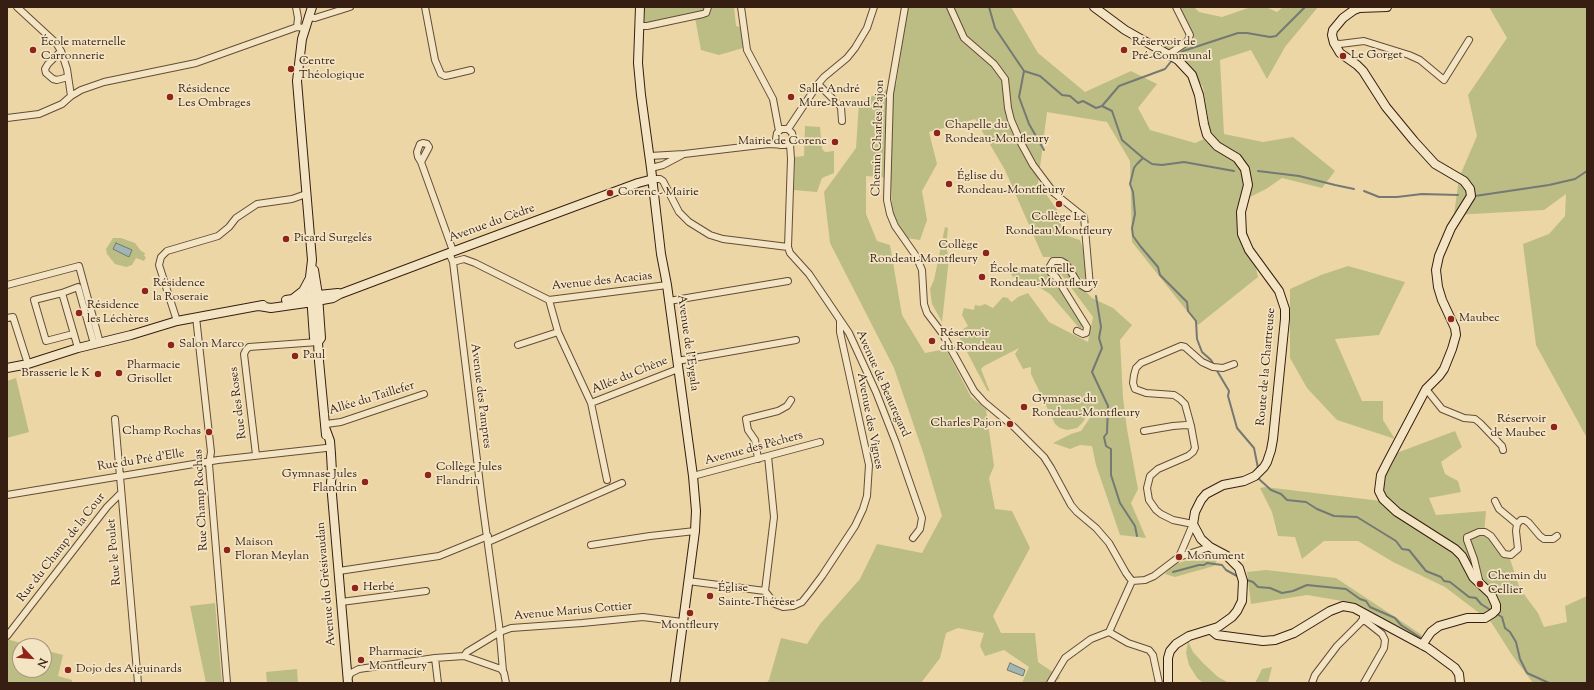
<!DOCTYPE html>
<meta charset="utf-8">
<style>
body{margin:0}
#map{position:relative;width:1594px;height:690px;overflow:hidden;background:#edd6a5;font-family:"Sorts Mill Goudy",serif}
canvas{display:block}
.frame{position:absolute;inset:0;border:8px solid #361e13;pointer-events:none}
.north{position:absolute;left:12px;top:638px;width:40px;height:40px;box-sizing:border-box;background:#f3e4c4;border:1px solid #a7957d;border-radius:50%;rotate:116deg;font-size:11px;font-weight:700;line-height:16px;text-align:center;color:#361e13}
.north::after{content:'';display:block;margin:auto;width:14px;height:18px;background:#8f2418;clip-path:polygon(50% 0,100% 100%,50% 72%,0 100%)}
</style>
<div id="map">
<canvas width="1594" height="690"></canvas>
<div class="frame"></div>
<div class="north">N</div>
</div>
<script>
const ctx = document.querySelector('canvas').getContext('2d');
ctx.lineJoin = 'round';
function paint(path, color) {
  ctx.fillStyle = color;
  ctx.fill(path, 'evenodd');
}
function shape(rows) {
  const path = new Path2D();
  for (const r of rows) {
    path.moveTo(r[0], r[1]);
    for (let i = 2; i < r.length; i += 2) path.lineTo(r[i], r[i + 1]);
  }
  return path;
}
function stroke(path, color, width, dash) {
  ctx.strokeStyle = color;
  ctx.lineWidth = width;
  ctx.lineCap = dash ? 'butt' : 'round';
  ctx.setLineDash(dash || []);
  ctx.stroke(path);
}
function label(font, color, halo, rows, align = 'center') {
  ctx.font = font + ' "Sorts Mill Goudy",serif';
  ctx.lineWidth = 3.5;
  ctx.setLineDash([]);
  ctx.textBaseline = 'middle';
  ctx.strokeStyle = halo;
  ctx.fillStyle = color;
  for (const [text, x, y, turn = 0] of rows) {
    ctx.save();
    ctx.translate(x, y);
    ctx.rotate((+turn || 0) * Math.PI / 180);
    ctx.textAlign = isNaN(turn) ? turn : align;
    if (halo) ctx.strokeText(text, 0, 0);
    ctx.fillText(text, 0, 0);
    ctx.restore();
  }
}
paint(shape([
 [645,7,707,7,706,10,645,24],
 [711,7,734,7,736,26,740,27,743,48,719,55,701,50,695,18,708,15],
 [908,7,1011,7,1038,53,1085,92,1131,71,1157,84,1138,108,1150,130,1195,143,1211,136,1203,87,1183,61,1163,47,1186,38,1178,7,1194,7,1199,12,1222,17,1251,7,1266,7,1277,12,1283,7,1318,7,1285,47,1267,79,1251,50,1220,60,1224,134,1263,142,1293,137,1335,171,1322,188,1282,178,1266,189,1240,202,1258,277,1198,325,1132,242,1130,161,1107,122,1047,112,1038,183,1058,211,1062,229,1068,236,1080,240,1088,262,1085,283,1062,257,1043,257,1005,170,975,119,929,132,937,164,922,191,927,220,920,240,906,238,892,212,891,178,866,176,866,214,877,241,890,245,902,315,925,353,946,349,971,397,986,409,994,466,989,478,995,509,1012,511,1030,548,993,616,1001,633,1035,633,1038,662,1060,677,1055,683,1022,683,1029,667,1004,650,985,656,980,646,984,633,958,628,946,633,940,658,921,683,766,683,769,680,781,638,807,644,820,624,860,579,877,544,922,553,942,516,923,452,894,368,830,243,824,192,856,148,859,102,896,85],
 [1489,7,1587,7,1587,438,1536,345,1523,244,1549,234,1565,216,1566,194,1544,210,1454,215,1459,178,1477,136,1468,95,1507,38],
 [805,126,820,127,822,149,825,152,834,151,834,173,822,178,817,192,794,190,795,157,804,156],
 [945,227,948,228,946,247,949,258,942,322,932,304,930,289,934,280],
 [113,238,121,238,135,243,141,251,145,253,144,256,146,257,144,261,136,258,132,265,126,267,115,264,107,254,106,249],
 [1009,264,1018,268,1031,269,1040,275,1045,272,1066,298,1083,326,1080,329,1050,294,1034,284,1014,278,1011,274],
 [1348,266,1405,282,1379,335,1335,339,1362,401,1383,401,1383,420,1395,439,1337,420,1307,388,1290,358,1290,289,1321,275],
 [1062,267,1092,298,1113,308,1132,325,1120,340,1123,398,1127,429,1138,489,1131,503,1146,538,1120,535,1096,465,1092,446,1080,445,1070,449,1053,443,1071,434,1081,431,1092,415,1089,411,1083,422,1077,428,1067,430,1060,428,1055,424,1031,374,1031,367,1023,369,1015,354,1019,348,984,366,981,369,990,392,987,390,957,333,968,326,962,315,964,308,974,310,975,305,980,306,985,304,993,308,1003,297,1008,298,1010,301,1012,302,1018,297,1028,293,1049,322,1088,342,1093,317,1058,270],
 [16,378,29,432,7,438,7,381],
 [1455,431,1462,447,1441,462,1445,474,1458,481,1461,492,1429,498,1436,515,1486,511,1484,534,1510,559,1520,589,1538,613,1544,627,1567,622,1565,606,1587,596,1587,683,1533,683,1512,655,1491,622,1445,587,1393,562,1358,541,1324,541,1302,559,1295,537,1278,536,1272,512,1260,488,1265,487,1381,501,1384,475,1394,454],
 [1212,555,1218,558,1214,566,1175,577,1165,574,1173,565,1200,556],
 [1266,570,1336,578,1422,635,1418,640,1348,602,1307,595,1251,604,1247,572],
 [215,603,222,683,206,683,190,606],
 [7,639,30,646,20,646,20,670,44,670,44,650,63,655,58,676,72,680,72,683,7,683],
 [1188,641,1193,652,1203,663,1218,677,1229,683,1203,683,1197,678,1189,665,1186,653],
 [1272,667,1268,683,1255,683,1262,669],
 [297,669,298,683,267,683,266,672]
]), '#bbbd84');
const water = shape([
 [116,243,132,250,129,257,113,249,116,243],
 [1010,663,1025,670,1023,676,1007,670,1010,663]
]);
paint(water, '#9fb6b3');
stroke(water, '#757973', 1);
stroke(shape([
 [989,7,995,28,1024,71,1040,76,1062,95,1070,96,1078,103,1083,101,1096,108,1102,106,1112,111,1122,140,1143,158,1137,164],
 [1176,56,1183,51,1238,33,1247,33,1270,37,1276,36,1305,7],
 [1024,71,1019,97,1029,124,1044,150],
 [1102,106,1119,86,1165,69,1173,59],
 [1143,158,1152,164,1162,165,1184,162,1234,171],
 [1136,165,1134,168,1130,184,1133,192,1135,214,1132,228,1133,236,1141,247,1158,267,1160,275,1187,302,1188,311,1196,321,1197,339,1202,352,1211,360,1214,365],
 [1258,171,1299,176,1335,185,1354,189],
 [1364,191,1379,197,1397,197,1422,194,1458,195],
 [1475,196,1549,185,1575,179,1587,171],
 [1096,296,1101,327,1099,338,1102,348,1092,372,1108,406,1107,433,1104,437,1106,446,1111,449,1111,475,1120,503,1135,526,1137,536],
 [1216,369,1229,391,1228,396,1237,428,1254,448,1258,468],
 [1259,479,1271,490,1281,494,1287,500,1306,502,1317,509,1334,516,1357,517,1396,541,1402,549,1409,550,1426,571,1441,577,1444,581,1450,582,1469,597,1476,598,1481,604,1492,611],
 [1173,572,1199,565,1204,565,1207,563,1222,565,1226,570,1237,576],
 [1247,580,1253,582,1258,587,1270,588,1282,593,1293,591,1307,585,1346,589,1360,599,1366,601,1370,607,1395,618,1401,625,1421,638],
 [1495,613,1502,617,1505,628,1510,632,1516,642,1520,659,1527,673,1549,683]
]), '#757973', 2);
const street = shape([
 [17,7,56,43,61,51,67,69,71,96],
 [296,7,298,18,297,27],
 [425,7,435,60,441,74,445,76,450,75,471,70],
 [741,7,747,50,773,99,779,131],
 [905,7,890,94,887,200,890,214,895,226,916,256,922,270,924,304,927,313,942,333,974,391,984,402,1014,427,1044,457,1051,468,1071,505,1077,512,1096,528,1109,543,1126,573,1132,581,1145,580,1154,576,1179,557,1210,547],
 [950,7,964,38,994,64,1005,79,1008,108,1011,120,1021,143,1033,165,1054,193,1084,217,1090,286,1088,288,1086,288,1078,283,1066,264,1061,261,1053,261,1049,268,1051,273,1056,277,1087,327,1086,333,1083,334,1077,331],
 [308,17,315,18,350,7],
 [640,26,647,26,703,14,706,13,708,7],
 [1334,43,1340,44,1364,41,1409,55,1420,60,1444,80,1469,40],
 [61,51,48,64,45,69,46,73,53,79,57,80,68,77],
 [1169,54,1187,42,1190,35,1176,7],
 [818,84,841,107,842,121],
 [7,118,39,114,62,104,71,96,81,90,104,82,196,63,297,27,304,28],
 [788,129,818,84,824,77,847,58,855,48,867,28,874,7],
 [790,144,791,159,788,247,790,253,809,274,849,333,876,392,896,443,922,518,920,529,913,538],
 [650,156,684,154,769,144,785,145,791,143,793,138,792,133,788,129,781,129,777,133,776,139,780,145],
 [421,162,418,157,417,152,420,144,423,143,427,144,429,147,421,162,453,251],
 [651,168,663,165,682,155],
 [653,179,660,179,663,181,679,212,689,222,710,235,723,239,788,247],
 [449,253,453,262,482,501,499,625,503,671],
 [453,262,464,259,475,263,549,300,667,285],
 [7,285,79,266,100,343],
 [62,293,34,300,46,341,73,334],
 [549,300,558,332,591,403,607,480],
 [669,301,788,281],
 [196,317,211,452,209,464,227,683],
 [7,318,13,317,28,364],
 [177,321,159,265,161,257,167,251,218,236,229,227,236,218,257,204,292,199,306,194],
 [518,345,558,332],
 [78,348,62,293,78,287,94,344],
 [677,361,796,340],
 [1426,389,1442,409,1464,418,1475,419,1480,423,1502,446,1503,450],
 [591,403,678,369],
 [115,419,138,683],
 [326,424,341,422,424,394],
 [1144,431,1173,426,1186,425,1191,426],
 [256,455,244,354,246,350,249,347,318,342],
 [758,459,755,440,748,430,746,419,778,411,787,406,791,400],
 [693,476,820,442],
 [7,495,218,460,326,448],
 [1495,501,1499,509,1517,524],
 [488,542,622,483],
 [591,545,650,536,695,531],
 [1179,557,1193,524,1173,520,1161,514,1156,510,1149,500,1147,488,1150,476,1158,469,1188,456,1193,452,1195,448,1191,426,1185,404,1180,399,1174,395,1146,393,1135,389,1133,383,1134,375,1136,368,1141,363,1181,346,1185,347,1202,362,1213,367,1223,368,1234,364],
 [339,571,439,556,488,536],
 [688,581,765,591,775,604,783,607,793,606,802,602,810,592,822,576,855,526,863,509,867,496,869,465,840,332,840,320],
 [1480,584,1474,559,1467,540,1467,537,1470,536,1479,532,1485,532,1491,536,1504,554,1511,555,1518,549,1516,531,1517,524,1521,520,1525,520,1529,523,1540,536,1544,539,1553,539,1557,536],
 [765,591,774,517,768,456],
 [341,602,426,591],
 [1363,619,1382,634,1385,640,1384,648,1364,683],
 [1109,632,1128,643,1149,650,1153,655,1159,683],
 [7,636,107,507,121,493],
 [464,656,501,669,504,673,506,683],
 [435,658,438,683],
 [348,678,351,673,359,669,435,658,464,656,467,652,500,632,511,628,582,623,643,617,682,622],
 [1050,683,1065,658,1091,639,1109,632,1132,581],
 [1312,683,1315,675,1337,646,1360,623,1363,619,1363,613]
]);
const secondary = shape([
 [312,7,302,39,297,81,312,260,310,277,312,309,314,338,318,342],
 [640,7,638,63,641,95,651,168,661,254,667,285,693,476,696,511,695,531,675,683],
 [1094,7,1125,30,1178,60,1192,75,1199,95,1204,124,1207,135,1217,146,1237,158,1245,169,1248,185,1241,212,1242,234,1249,250,1279,291,1285,309,1285,319,1273,439,1271,450,1267,462,1264,467,1255,476,1244,481,1223,485,1206,494,1201,500,1195,512,1193,524,1201,539,1210,547,1227,556,1239,568,1243,581,1242,601,1237,611,1232,617,1218,627,1189,636,1176,644,1170,651,1168,658,1168,683],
 [1387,7,1359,8,1354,10,1343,18,1333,30,1332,35,1334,43,1340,53,1357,65,1363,71,1386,107,1414,141,1435,164,1464,181,1470,189,1471,196,1451,228,1439,256,1436,270,1438,287,1442,300,1455,328,1456,335,1452,349,1444,369,1439,376,1426,389,1387,463,1381,475,1379,491,1383,499,1397,512,1455,549,1462,556,1473,577,1491,594,1496,605,1496,610,1493,613,1485,618,1467,618,1439,626,1431,632,1422,645],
 [314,270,318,295,321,338,318,342,319,361,326,435],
 [294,298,303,291,310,278],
 [286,300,318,295,338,293],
 [259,306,271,308,306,303,333,298,340,294,449,253,638,183,653,179],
 [7,368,28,364,78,348,131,335,177,321,263,305],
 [326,430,330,441,331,454,332,472,331,483,348,683],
 [1211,630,1217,635,1263,641,1275,640,1294,633,1330,611,1343,606,1354,608,1428,648,1455,668,1459,674,1460,683]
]);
stroke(street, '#644c38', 8);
stroke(secondary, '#361e13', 10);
stroke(street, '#f3e4c4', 6);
stroke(secondary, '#f3e4c4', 8);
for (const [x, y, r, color] of [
 [33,50,4,"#8f2418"],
 [1124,50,4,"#8f2418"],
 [1343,56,4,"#8f2418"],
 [291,69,4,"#8f2418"],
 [170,97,4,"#8f2418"],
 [791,97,4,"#8f2418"],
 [937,133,4,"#8f2418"],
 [835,142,4,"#8f2418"],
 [949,184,4,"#8f2418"],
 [610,193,4,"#8f2418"],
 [1059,204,4,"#8f2418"],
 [286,239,4,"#8f2418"],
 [986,253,4,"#8f2418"],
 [982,277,4,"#8f2418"],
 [145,291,4,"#8f2418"],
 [79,313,4,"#8f2418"],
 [1451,319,4,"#8f2418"],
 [932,341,4,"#8f2418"],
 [171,345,4,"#8f2418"],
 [295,356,4,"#8f2418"],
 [119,373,4,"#8f2418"],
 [98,374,4,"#8f2418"],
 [1024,407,4,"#8f2418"],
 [1010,424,4,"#8f2418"],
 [1554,427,4,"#8f2418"],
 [209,432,4,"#8f2418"],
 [428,475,4,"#8f2418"],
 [365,482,4,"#8f2418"],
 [227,550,4,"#8f2418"],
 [1179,557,4,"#8f2418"],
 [1480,584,4,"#8f2418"],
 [355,588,4,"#8f2418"],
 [710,596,4,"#8f2418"],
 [690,613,4,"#8f2418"],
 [361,660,4,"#8f2418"],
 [68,670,4,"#8f2418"]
]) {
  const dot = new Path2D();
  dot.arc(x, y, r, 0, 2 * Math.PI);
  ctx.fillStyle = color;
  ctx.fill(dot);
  stroke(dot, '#f3e4c4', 1.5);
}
label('12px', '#361e13', '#f3e4c4', [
 ["École maternelle",41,43],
 ["Carronnerie",41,57],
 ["Réservoir de",1132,43],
 ["Pré-Communal",1132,57],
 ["Le Gorget",1351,56],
 ["Centre",299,62],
 ["Théologique",299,76],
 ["Résidence",178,90],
 ["Les Ombrages",178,104],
 ["Salle André",799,90],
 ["Mure-Ravaud",799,104],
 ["Chapelle du",945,126],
 ["Rondeau-Monfleury",945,140],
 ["Mairie de Corenc",827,142,"right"],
 ["Église du",957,177],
 ["Rondeau-Montfleury",957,191],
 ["Corenc - Mairie",618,193],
 ["Collège Le",1059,218,"center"],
 ["Rondeau Montfleury",1059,232,"center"],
 ["Picard Surgelés",294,239],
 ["Collège",978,246,"right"],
 ["Rondeau-Montfleury",978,260,"right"],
 ["École maternelle",990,270],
 ["Rondeau-Montfleury",990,284],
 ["Résidence",153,284],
 ["la Roseraie",153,298],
 ["Résidence",87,306],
 ["les Léchères",87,320],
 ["Maubec",1459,319],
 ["Réservoir",940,334],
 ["du Rondeau",940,348],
 ["Salon Marco",179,345],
 ["Paul",303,356],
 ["Pharmacie",127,366],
 ["Grisollet",127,380],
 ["Brasserie le K",90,374,"right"],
 ["Gymnase du",1032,400],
 ["Rondeau-Montfleury",1032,414],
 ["Réservoir",1546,420,"right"],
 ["de Maubec",1546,434,"right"],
 ["Charles Pajon",1002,424,"right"],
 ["Champ Rochas",201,432,"right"],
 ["Collège Jules",436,468],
 ["Flandrin",436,482],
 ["Gymnase Jules",357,475,"right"],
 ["Flandrin",357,489,"right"],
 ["Maison",235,543],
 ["Floran Meylan",235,557],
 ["Monument",1187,557],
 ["Chemin du",1488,577],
 ["Cellier",1488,591],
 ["Herbé",363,588],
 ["Église",718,589],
 ["Sainte-Thérèse",718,603],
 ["Montfleury",690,626,"center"],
 ["Pharmacie",369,653],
 ["Montfleury",369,667],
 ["Dojo des Aiguinards",76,670]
], 'left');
label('12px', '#361e13', '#f3e4c4', [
 ["Chemin Charles Pajon",879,138,-88],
 ["Avenue du Cèdre",492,224,-20],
 ["Avenue des Acacias",602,282,-6],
 ["Avenue de l'Eygala",687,343,82],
 ["Route de la Chartreuse",1267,367,-85],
 ["Allée du Chêne",630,376,-22],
 ["Avenue de Beauregard",882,384,66],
 ["Avenue des Pampres",480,396,83],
 ["Allée du Taillefer",372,399,-17],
 ["Rue des Roses",239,403,-97],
 ["Avenue des Vignes",869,421,79],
 ["Avenue des Pêchers",754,449,-15],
 ["Rue du Pré d'Elle",141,461,-9],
 ["Rue Champ Rochas",202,500,-93],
 ["Rue du Champ de la Cour",62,548,-52],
 ["Rue le Poulet",115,552,-95],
 ["Avenue du Grésivaudan",327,584,-95],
 ["Avenue Marius Cottier",573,612,-5]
]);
</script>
